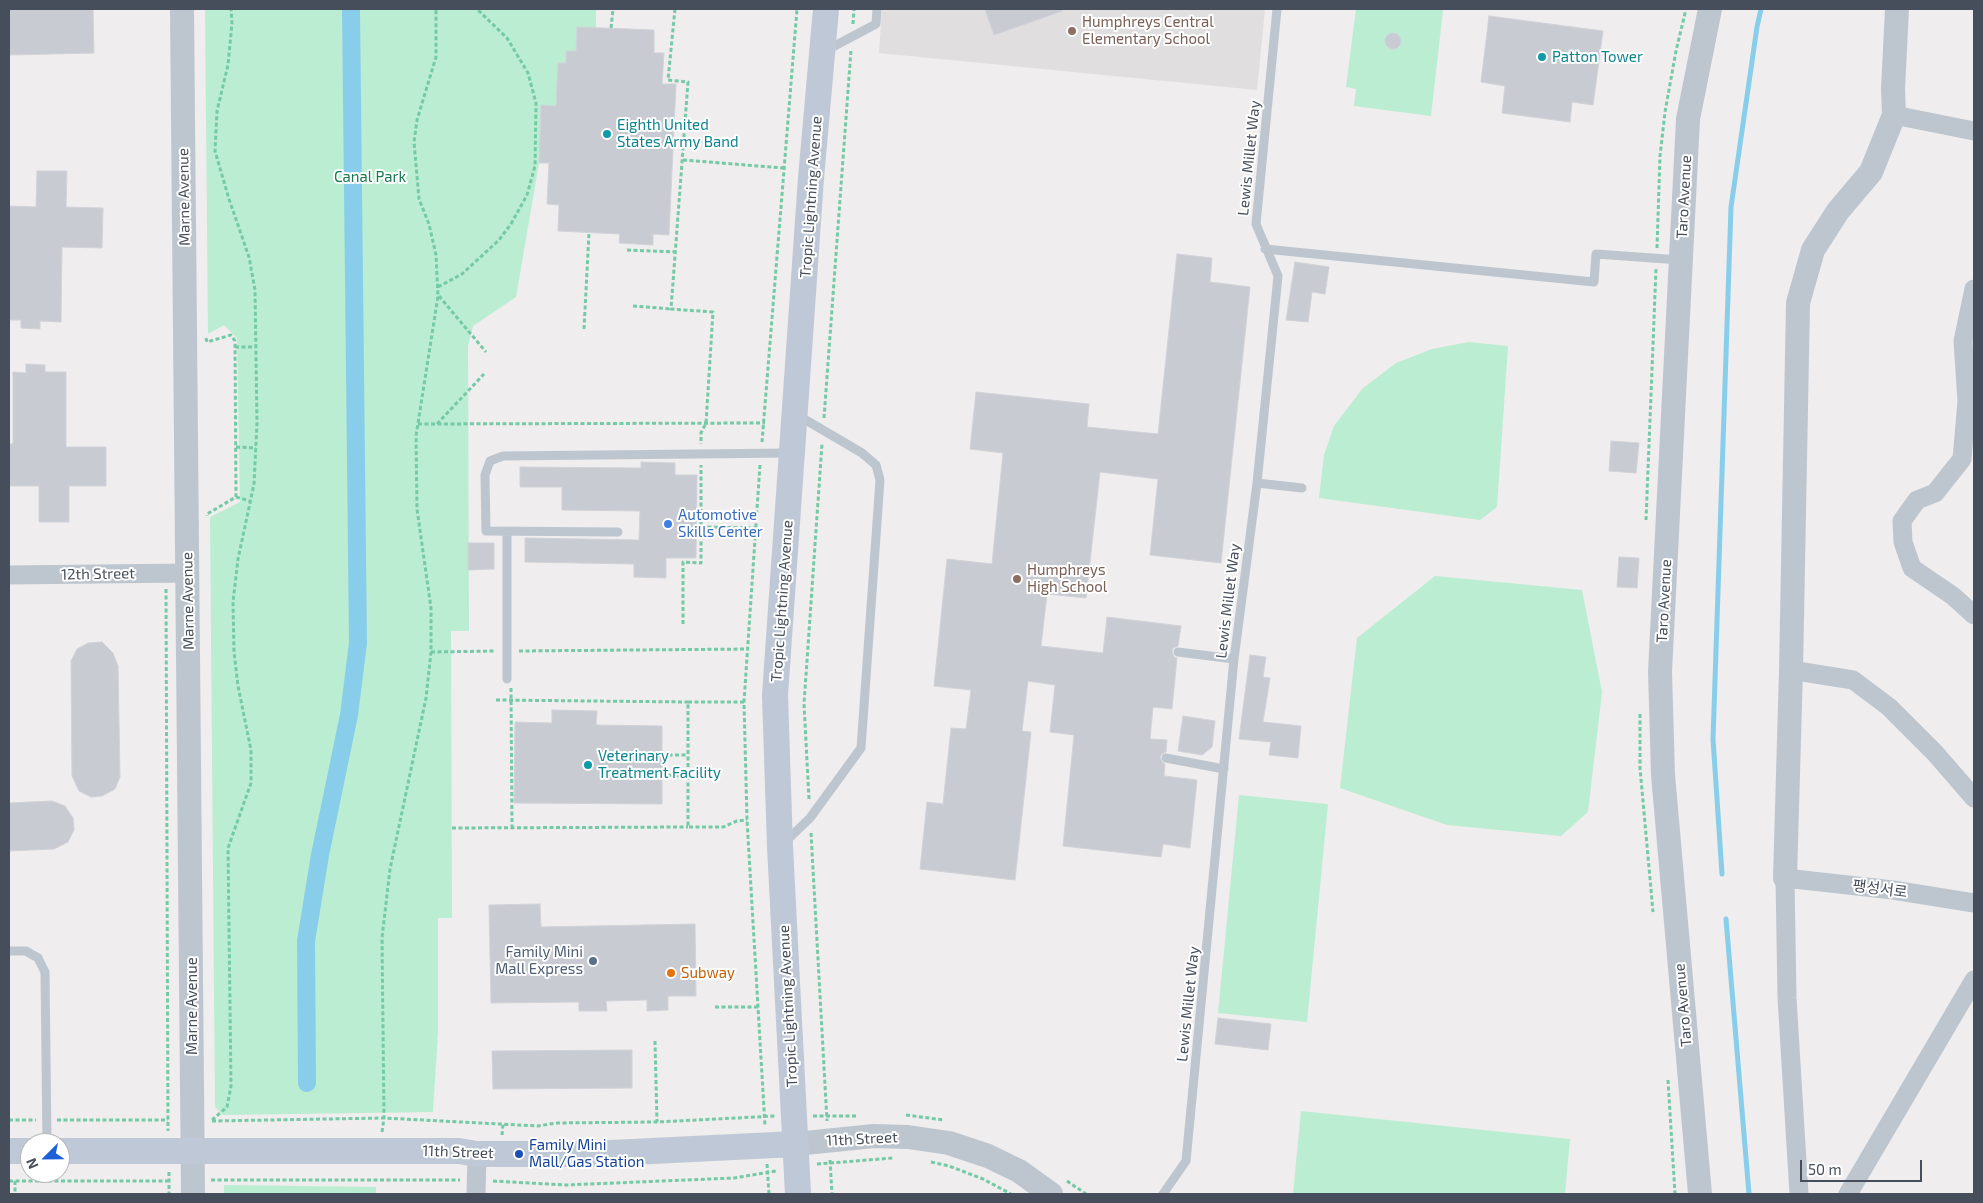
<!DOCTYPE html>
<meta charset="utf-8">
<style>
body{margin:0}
#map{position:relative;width:1983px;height:1203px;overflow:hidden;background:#efeded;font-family:"Exo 2",sans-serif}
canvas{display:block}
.frame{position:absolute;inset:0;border:10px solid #454e5a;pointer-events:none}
.north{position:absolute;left:20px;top:1133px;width:50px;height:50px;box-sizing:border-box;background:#fff;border:1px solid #b5b8bd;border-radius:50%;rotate:247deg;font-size:14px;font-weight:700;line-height:20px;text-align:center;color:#454e5a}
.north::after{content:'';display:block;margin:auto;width:18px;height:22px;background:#1c61da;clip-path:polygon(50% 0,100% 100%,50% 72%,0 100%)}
.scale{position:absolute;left:1800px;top:1160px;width:122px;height:22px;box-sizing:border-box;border:2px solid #454e5a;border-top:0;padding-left:6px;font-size:15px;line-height:18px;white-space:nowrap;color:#454e5a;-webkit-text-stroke:4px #fff;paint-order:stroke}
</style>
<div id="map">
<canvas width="1983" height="1203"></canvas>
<div class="frame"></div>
<div class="north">N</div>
<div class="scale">50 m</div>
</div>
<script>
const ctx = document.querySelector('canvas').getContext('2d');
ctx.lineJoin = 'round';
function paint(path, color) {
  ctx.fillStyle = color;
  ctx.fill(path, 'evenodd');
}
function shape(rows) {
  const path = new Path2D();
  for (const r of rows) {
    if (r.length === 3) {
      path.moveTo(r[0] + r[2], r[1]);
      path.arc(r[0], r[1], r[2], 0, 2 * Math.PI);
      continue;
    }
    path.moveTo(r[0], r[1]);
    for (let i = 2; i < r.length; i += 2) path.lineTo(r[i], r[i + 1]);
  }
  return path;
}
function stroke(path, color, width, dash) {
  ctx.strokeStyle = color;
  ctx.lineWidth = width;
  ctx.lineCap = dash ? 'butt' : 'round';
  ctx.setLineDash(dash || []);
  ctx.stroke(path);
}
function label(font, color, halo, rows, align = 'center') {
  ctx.font = font + ' "Exo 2","Noto Sans KR",sans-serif';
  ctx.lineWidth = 4;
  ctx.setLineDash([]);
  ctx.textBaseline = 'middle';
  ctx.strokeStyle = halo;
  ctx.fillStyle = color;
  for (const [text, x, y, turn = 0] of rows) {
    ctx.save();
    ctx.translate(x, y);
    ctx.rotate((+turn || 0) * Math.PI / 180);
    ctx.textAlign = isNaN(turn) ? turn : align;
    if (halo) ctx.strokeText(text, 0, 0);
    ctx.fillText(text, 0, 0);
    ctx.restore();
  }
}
paint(shape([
 [882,9,1265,9,1257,90,879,53]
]), '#e0dedf');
paint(shape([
 [205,9,596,9,596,28,577,27,576,51,566,51,566,63,558,63,556,106,541,106,539,163,516,297,473,326,468,346,469,631,451,631,452,918,438,918,438,1032,433,1112,223,1115,215,1107,210,517,240,502,237,338,224,325,208,334],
 [1356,9,1443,10,1431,116,1354,106,1356,89,1346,87],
 [1469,342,1508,346,1497,507,1480,520,1319,498,1324,455,1334,426,1362,389,1396,363,1432,349],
 [1435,576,1582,590,1602,692,1588,812,1561,836,1447,825,1340,788,1357,638],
 [1239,795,1328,804,1307,1022,1218,1013],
 [1301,1111,1570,1139,1565,1194,1293,1194],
 [224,1185,376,1187,376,1194,224,1194]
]), '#bbedd2');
stroke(shape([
 [1722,874,1713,739,1731,207,1757,27,1761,9],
 [1726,919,1749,1194]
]), '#88ceea', 5);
stroke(shape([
 [307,1083,306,941,320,855,349,715,358,643,351,9]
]), '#88ceea', 18);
const building = shape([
 [9,9,93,9,94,53,9,55,9,9],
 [985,9,1062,9,1062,11,994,35,985,9],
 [1489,16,1603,31,1593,105,1572,102,1570,122,1502,113,1505,86,1481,82,1489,16],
 [577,27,654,30,654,53,664,53,662,84,676,84,669,235,653,234,653,245,619,243,620,234,558,231,559,205,547,204,549,163,539,163,541,105,556,106,558,63,566,63,566,51,576,51,577,27],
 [1393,41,8],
 [37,171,67,171,66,207,103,208,102,248,62,247,61,322,40,321,40,329,21,328,21,320,9,320,9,206,36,207,37,171],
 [1177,254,1212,258,1210,282,1250,287,1221,563,1150,555,1158,479,1100,472,1086,598,1047,594,1041,646,1103,653,1107,617,1181,626,1178,646,1173,648,1172,652,1174,657,1177,658,1172,709,1153,707,1150,739,1167,740,1166,752,1162,754,1160,757,1162,762,1165,764,1164,776,1197,780,1190,848,1163,844,1161,857,1063,846,1074,735,1050,732,1055,685,1028,681,1022,731,1031,732,1015,880,920,869,927,802,943,804,951,728,966,729,971,690,934,686,947,559,992,564,1003,453,970,449,976,392,1089,404,1087,427,1158,434,1177,254],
 [1295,262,1329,267,1325,294,1312,292,1308,322,1286,320,1295,262],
 [26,364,45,365,45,372,66,372,66,447,106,447,106,486,69,486,69,522,39,522,39,486,9,486,9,444,13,444,13,372,26,373,26,364],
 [1611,441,1639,443,1636,473,1609,471,1611,441],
 [641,462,675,463,675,475,697,475,696,558,666,558,666,578,634,577,634,564,525,562,525,538,639,540,640,511,562,510,562,487,520,487,520,467,641,468,641,462],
 [468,543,494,543,494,569,468,570,468,543],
 [1619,557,1639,558,1637,588,1617,587,1619,557],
 [102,642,113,653,118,666,120,777,115,789,102,796,91,797,79,791,72,776,71,661,77,649,88,643,102,642],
 [1250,655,1266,657,1263,677,1270,678,1263,722,1301,726,1298,758,1269,755,1271,742,1239,739,1250,655],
 [552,710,597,711,596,725,662,726,662,804,514,803,515,722,552,723,552,710],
 [1183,716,1215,721,1212,747,1202,755,1178,751,1183,716],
 [52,801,65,806,73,818,74,830,68,842,54,849,9,851,9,803,52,801],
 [540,904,541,927,695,924,696,996,668,996,668,1010,647,1011,647,1000,606,1001,607,1011,579,1011,579,1002,491,1003,489,905,540,904],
 [1218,1018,1271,1024,1268,1050,1215,1044,1218,1018],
 [632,1050,632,1088,493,1089,492,1051,632,1050]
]);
paint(building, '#c9cbd3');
stroke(building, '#d1d2d8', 1);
stroke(shape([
 [675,9,668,80,688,82,671,309,713,312,706,423,701,433,701,444],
 [853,24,854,9],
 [611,28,613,9],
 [683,160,784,168],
 [1657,248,1660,156,1665,112,1676,51,1686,9],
 [627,250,676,252],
 [438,287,462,274,499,240,511,224,527,195,535,166,536,103,528,73,507,38,477,9],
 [439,296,486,352],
 [633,306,671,309],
 [584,329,589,233],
 [206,338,207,342,231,335,235,341,236,497,207,514,207,516],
 [235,347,255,347],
 [824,418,851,50],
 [418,424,765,423],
 [437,424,484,374],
 [762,442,797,9],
 [236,447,256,448],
 [760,465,744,702,747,820,765,1126],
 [236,497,250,501],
 [1646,520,1656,269],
 [701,527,756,528],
 [166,589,168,1131],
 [683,624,683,562,701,563,701,465],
 [519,651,748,649],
 [431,652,495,651],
 [511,688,512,828],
 [496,700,688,702],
 [744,702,688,702,688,827,723,827,737,821,747,820],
 [1640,714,1640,768,1653,912],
 [662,755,688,755],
 [662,775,688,776],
 [809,799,804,704,822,444],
 [452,828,688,827],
 [811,833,827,1121],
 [715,1007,758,1007],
 [655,1041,657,1122],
 [1668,1080,1675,1194],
 [906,1115,944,1120],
 [813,1116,857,1116],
 [9,1120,36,1120],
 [57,1120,168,1120],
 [212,1120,227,1107,231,1086,228,848,251,783,251,750,238,686,234,652,233,602,238,559,254,484,257,423,255,290,249,257,229,199,215,151,217,111,228,65,232,23,231,9],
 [212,1121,384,1118,538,1126,556,1123,657,1122,775,1116],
 [382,1132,384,1118,382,938,390,869,426,698,431,652,431,608,417,509,416,436,438,296,436,255,429,224,419,199,414,142,417,120,436,57,436,9],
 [502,1135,503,1124],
 [830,1160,832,1194],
 [931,1162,949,1166,983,1179,1011,1194],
 [767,1164,769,1194],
 [817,1164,893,1158],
 [169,1172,169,1194],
 [211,1180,460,1180],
 [9,1181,170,1181],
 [15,1181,15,1194],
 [493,1181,566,1185,734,1178,776,1171],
 [1067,1181,1086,1194]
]), '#74caa6', 3, [4, 2.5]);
stroke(shape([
 [825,51,876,24,877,9],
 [1265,249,1594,282,1596,254,1680,260],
 [1257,483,1302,488],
 [507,531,507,679],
 [618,532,486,531,485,475,490,461,503,456,790,453],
 [1178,652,1234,659],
 [1166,758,1224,769],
 [785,842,810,818,861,748,880,480,876,465,862,453,799,416],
 [9,951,26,951,38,958,45,972,47,1143],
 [1163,1194,1186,1161,1234,659,1257,483,1278,276,1256,224,1277,9]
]), '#bdc6cf', 9);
stroke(shape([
 [1894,115,1974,131],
 [1974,289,1963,341,1967,401,1962,459,1935,493,1917,500,1902,521,1903,542,1912,568,1953,596,1974,615],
 [9,575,188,573],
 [1791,670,1853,680,1889,707,1935,753,1974,798],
 [476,1194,477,1154],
 [1799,1194,1787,998,1785,878,1893,890,1974,903],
 [1848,1194,1974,980]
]), '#bdc6cf', 19);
stroke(shape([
 [182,9,193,1194],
 [1785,878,1791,670,1798,303,1813,250,1838,211,1871,172,1894,115,1893,89,1897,9],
 [795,1144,874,1136,908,1137,949,1143,988,1156,1019,1171,1051,1194],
 [1700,1194,1663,775,1660,672,1688,119,1710,9]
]), '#bdc6cf', 24);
stroke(shape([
 [9,1151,30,1151],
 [60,1151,459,1151,477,1154,591,1154,795,1144],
 [798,1194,780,847,775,695,811,178,826,9]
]), '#bfc8d6', 26);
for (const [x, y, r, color] of [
 [1072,31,5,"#8d6e63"],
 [1542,57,5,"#0f9aa8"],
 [607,134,5,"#0f9aa8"],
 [668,524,5,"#3f7fe0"],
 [1017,579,5,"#8d6e63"],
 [588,765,5,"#0f9aa8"],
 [593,961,5,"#5c6f8a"],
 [671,973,5,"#e8710a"],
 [519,1154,5,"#1a4fb4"]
]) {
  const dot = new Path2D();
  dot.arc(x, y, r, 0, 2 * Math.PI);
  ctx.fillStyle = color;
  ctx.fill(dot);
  stroke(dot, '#fff', 2);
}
label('15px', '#785e54', '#fff', [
 ["Humphreys Central",1082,22],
 ["Elementary School",1082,39],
 ["Humphreys",1027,570],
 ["High School",1027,587]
], 'left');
label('15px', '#0d838f', '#fff', [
 ["Patton Tower",1552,57],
 ["Eighth United",617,125],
 ["States Army Band",617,142],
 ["Veterinary",598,756],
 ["Treatment Facility",598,773]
], 'left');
label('15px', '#454e5a', '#fff', [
 ["Lewis Millet Way",1249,158,-84],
 ["Marne Avenue",184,197,-91],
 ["Tropic Lightning Avenue",811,197,-86],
 ["Taro Avenue",1684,197,-87],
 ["12th Street",98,574,-1],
 ["Marne Avenue",188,601,-91],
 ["Tropic Lightning Avenue",782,601,-86],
 ["Lewis Millet Way",1228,601,-83],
 ["Taro Avenue",1664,601,-87],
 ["팽성서로",1880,889,7],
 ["Lewis Millet Way",1188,1004,-84],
 ["Taro Avenue",1683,1005,-95],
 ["Marne Avenue",192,1006,-90],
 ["Tropic Lightning Avenue",788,1006,-93],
 ["11th Street",862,1139,-3],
 ["11th Street",458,1152,2]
]);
label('15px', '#187950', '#fff', [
 ["Canal Park",370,177]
]);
label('15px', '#366cbe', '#fff', [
 ["Automotive",678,515],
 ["Skills Center",678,532]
], 'left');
label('15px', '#4e5e75', '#fff', [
 ["Family Mini",583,952],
 ["Mall Express",583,969]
], 'right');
label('15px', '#c56008', '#fff', [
 ["Subway",681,973]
], 'left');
label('15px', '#164399', '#fff', [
 ["Family Mini",529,1145],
 ["Mall/Gas Station",529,1162]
], 'left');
</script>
